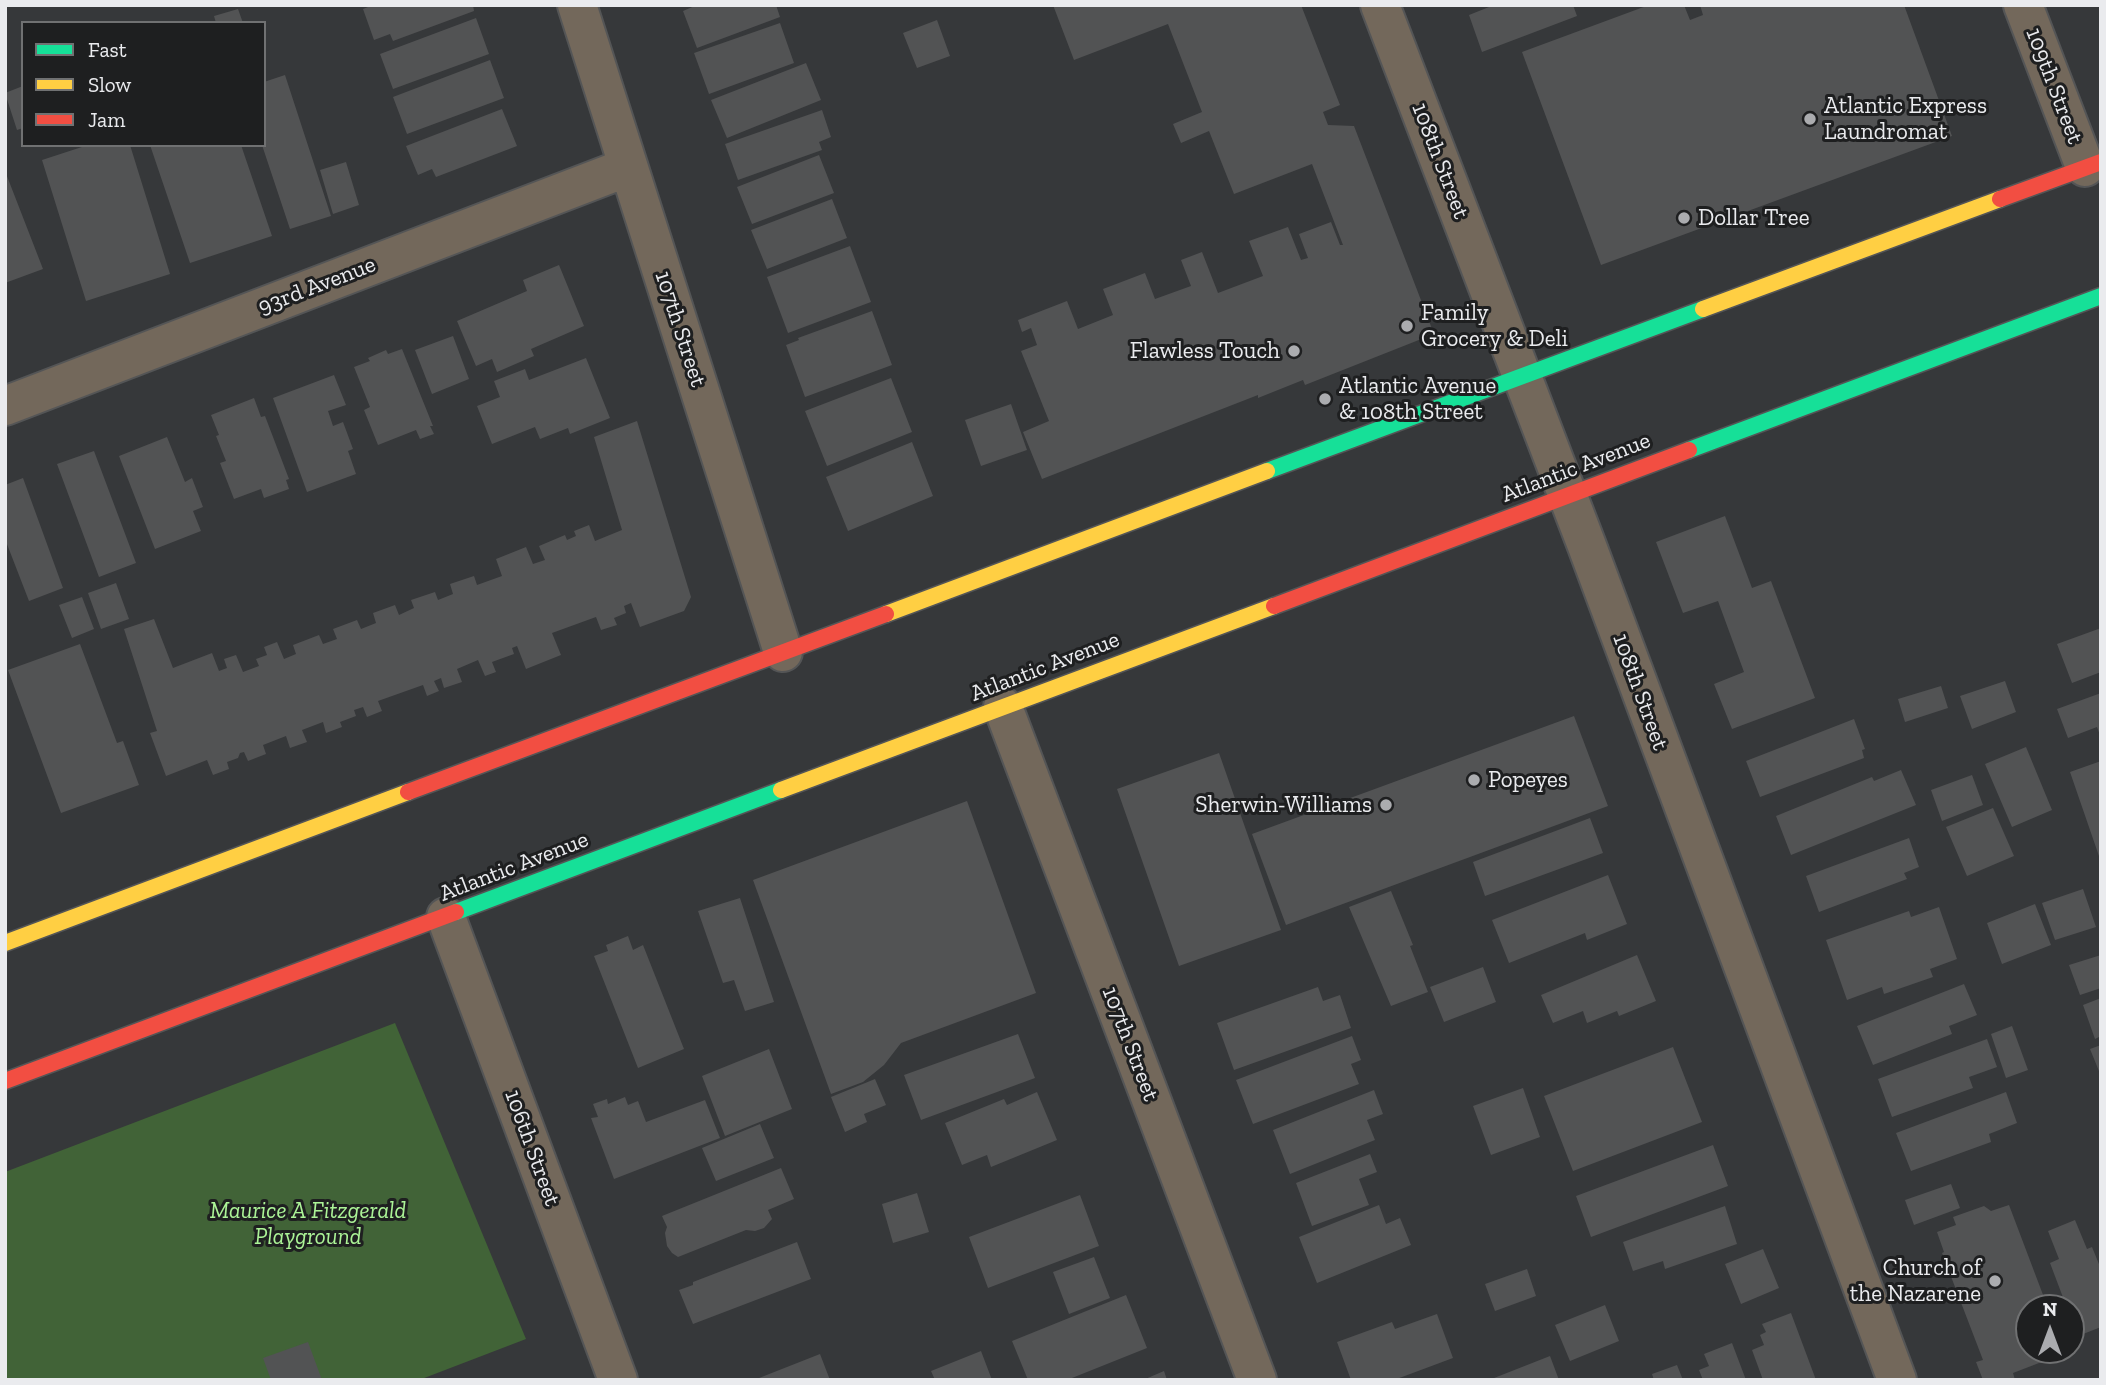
<!DOCTYPE html>
<style>
body{margin:0}
#map{position:relative;width:2106px;height:1385px;overflow:hidden;background:#36383a;font-family:"Zilla Slab",serif}
canvas{display:block}
.frame{position:absolute;inset:0;border:7px solid #eaebee;pointer-events:none}
.legend{position:absolute;left:21px;top:21px;width:245px;height:126px;box-sizing:border-box;background:#1e1f20;border:2px solid #707172;margin:0;padding:9px 12px;list-style:none;font-size:21px;color:#eaebee}
.legend li{display:flex;align-items:center;gap:14px;height:35px}
.legend b{width:35px;border:2px solid #707172}
.north{position:absolute;left:2015px;top:1294px;width:70px;height:70px;box-sizing:border-box;background:#1e1f20;border:2px solid #707172;border-radius:50%;rotate:0deg;font-size:19px;font-weight:700;line-height:28px;text-align:center;color:#eaebee}
.north::after{content:'';display:block;margin:auto;width:24px;height:32px;background:#abacaf;clip-path:polygon(50% 0,100% 100%,50% 72%,0 100%)}
</style>
<div id="map">
<canvas width="2106" height="1385"></canvas>
<div class="frame"></div>
<ul class="legend">
<li><b style="height:9px;background:#16e098"></b>Fast</li>
<li><b style="height:9px;background:#ffcf43"></b>Slow</li>
<li><b style="height:9px;background:#f24e42"></b>Jam</li>
</ul>
<div class="north">N</div>
</div>
<script>
const ctx = document.querySelector('canvas').getContext('2d');
ctx.lineJoin = 'round';
function paint(path, color) {
  ctx.fillStyle = color;
  ctx.fill(path, 'evenodd');
}
function shape(rows) {
  const path = new Path2D();
  for (const r of rows) {
    path.moveTo(r[0], r[1]);
    for (let i = 2; i < r.length; i += 2) path.lineTo(r[i], r[i + 1]);
  }
  return path;
}
function stroke(path, color, width, dash) {
  ctx.strokeStyle = color;
  ctx.lineWidth = width;
  ctx.lineCap = dash ? 'butt' : 'round';
  ctx.setLineDash(dash || []);
  ctx.stroke(path);
}
function label(font, color, halo, rows, align = 'center') {
  ctx.font = font + ' "Zilla Slab",serif';
  ctx.lineWidth = 6;
  ctx.setLineDash([]);
  ctx.textBaseline = 'middle';
  ctx.strokeStyle = halo;
  ctx.fillStyle = color;
  for (const [text, x, y, turn = 0] of rows) {
    ctx.save();
    ctx.translate(x, y);
    ctx.rotate((+turn || 0) * Math.PI / 180);
    ctx.textAlign = isNaN(turn) ? turn : align;
    if (halo) ctx.strokeText(text, 0, 0);
    ctx.fillText(text, 0, 0);
    ctx.restore();
  }
}
paint(shape([
 [395,1023,526,1339,419,1380,5,1380,5,1172]
]), '#416337');
paint(shape([
 [373,5,473,5,474,11,393,41,390,34,374,40,363,9],
 [697,5,776,5,780,17,697,48,683,11],
 [1053,5,1301,5,1340,105,1323,112,1328,125,1354,126,1434,334,1305,385,1303,380,1258,398,1258,395,1042,479,1023,432,1049,421,1021,351,1037,345,1031,328,1022,332,1018,320,1067,301,1078,329,1113,315,1103,289,1145,273,1155,299,1191,286,1181,260,1202,252,1218,293,1263,276,1249,241,1288,227,1301,260,1308,258,1299,234,1331,222,1340,245,1343,245,1312,164,1234,194,1209,131,1181,143,1173,124,1202,112,1168,24,1074,60],
 [1494,5,1573,5,1577,16,1482,52,1469,15],
 [1649,5,1684,5,1690,20,1703,15,1700,5,1904,5,1952,136,1601,265,1522,52],
 [238,9,243,23,216,23,214,16],
 [476,18,489,54,393,89,380,54],
 [937,20,950,56,917,68,903,33],
 [780,23,794,63,709,94,694,53],
 [490,60,504,98,407,134,393,97],
 [806,63,821,100,727,138,711,100],
 [285,75,331,216,290,229,262,145,264,145,264,82],
 [23,86,23,128,17,130,5,93],
 [502,109,517,146,436,177,432,169,418,175,406,146],
 [822,110,831,137,819,142,822,150,738,180,725,144],
 [88,145,130,145,170,274,86,301,42,160],
 [150,145,241,145,272,236,190,263],
 [819,155,834,193,752,224,737,187],
 [346,162,359,205,333,214,320,170],
 [5,171,43,269,5,283],
 [832,199,847,238,767,269,751,230],
 [850,246,871,302,788,333,767,277],
 [559,265,584,326,531,349,534,356,497,372,492,359,476,366,457,321,527,291,523,280],
 [872,311,892,365,805,397,786,345,799,340,798,338],
 [453,336,469,379,432,394,415,350],
 [402,349,433,426,430,426,434,434,420,439,416,430,378,445,364,410,370,407,354,367,370,361,368,358,386,350,388,354],
 [586,358,610,418,570,434,568,428,540,439,535,427,492,444,477,406,500,397,494,381,525,369,529,380],
 [334,375,346,405,328,411,333,426,343,422,353,449,348,451,356,474,307,492,273,398],
 [891,378,912,432,827,466,805,411],
 [254,398,261,417,265,416,289,479,286,480,289,489,264,498,261,489,234,499,220,463,226,461,216,436,219,435,211,415],
 [1011,404,1027,450,981,466,965,420],
 [637,421,691,597,684,611,640,627,631,603,624,606,626,613,614,618,617,625,601,630,596,617,552,633,561,655,526,669,517,646,512,648,514,654,492,662,496,672,485,676,478,660,457,669,462,682,444,688,441,678,434,681,439,691,427,696,423,685,378,701,382,711,367,717,363,707,354,710,356,716,340,722,342,727,326,733,323,722,302,730,307,742,290,748,286,736,263,745,266,754,248,761,244,752,240,753,238,758,227,762,229,769,213,775,207,760,166,776,150,733,157,731,124,629,154,619,173,668,212,653,219,671,227,668,224,659,236,655,243,672,259,666,256,659,267,655,264,647,277,642,284,659,296,654,293,645,319,635,323,644,337,639,333,629,357,620,361,629,376,623,373,613,395,605,399,615,414,608,411,600,435,592,438,600,453,594,450,584,474,576,477,585,502,576,496,559,526,547,533,564,545,560,539,546,565,535,567,540,576,536,574,531,589,525,595,541,622,530,594,437],
 [167,437,185,482,192,478,203,507,193,511,201,531,155,549,119,456],
 [912,442,933,496,848,531,826,477],
 [94,451,136,563,99,577,57,464],
 [23,478,63,588,29,601,5,539,5,485],
 [1725,516,1752,588,1771,581,1815,698,1732,729,1714,684,1744,672,1718,601,1683,613,1656,542],
 [116,583,129,619,101,629,88,593],
 [82,597,94,629,72,638,59,605],
 [2101,628,2101,672,2072,683,2057,644],
 [80,644,117,743,123,741,139,785,61,813,8,670],
 [2005,681,2016,712,1972,729,1960,696],
 [1941,686,1948,708,1905,722,1898,699],
 [2101,693,2101,738,2097,727,2068,738,2057,709],
 [1574,716,1608,806,1286,925,1252,834],
 [1854,719,1865,749,1862,750,1864,758,1760,797,1746,761],
 [2026,747,2052,810,2012,827,1985,764],
 [1219,753,1281,930,1179,966,1117,789],
 [2101,761,2101,859,2100,859,2070,772],
 [1901,770,1916,805,1791,855,1776,816,1872,777,1874,781],
 [1972,775,1983,805,1942,821,1931,790],
 [967,801,1036,993,901,1043,884,1065,863,1082,831,1094,753,880],
 [1993,808,2014,856,1967,876,1946,827],
 [1590,818,1603,853,1485,896,1473,862],
 [1909,838,1919,867,1904,873,1907,879,1819,912,1806,876],
 [1608,875,1627,924,1587,940,1585,933,1509,963,1492,920],
 [2083,889,2096,927,2055,940,2042,903],
 [1391,891,1413,945,1410,946,1428,992,1391,1006,1349,907],
 [740,898,774,1002,745,1011,734,980,723,983,698,911],
 [2035,904,2051,945,2002,964,1987,923],
 [1939,907,1957,959,1930,969,1933,977,1884,994,1882,987,1847,1000,1826,940,1909,911,1911,917],
 [628,936,633,950,643,945,684,1049,638,1068,594,956,608,951,606,945],
 [1637,955,1656,1001,1619,1016,1617,1011,1587,1023,1583,1011,1553,1023,1541,995],
 [2101,955,2101,988,2080,995,2069,965],
 [1483,967,1496,1002,1444,1022,1430,987],
 [1964,984,1977,1015,1949,1026,1952,1034,1873,1065,1857,1026],
 [1318,987,1323,1001,1340,995,1351,1028,1234,1070,1217,1023],
 [2101,998,2101,1036,2095,1039,2083,1005],
 [2012,1026,2028,1070,2006,1078,1991,1034],
 [1018,1034,1035,1078,921,1120,904,1075],
 [1352,1036,1361,1060,1351,1064,1359,1084,1253,1124,1236,1080],
 [1987,1039,1997,1067,1969,1077,1973,1088,1892,1117,1878,1079],
 [2101,1045,2101,1076,2090,1049],
 [1673,1047,1702,1122,1573,1171,1544,1096],
 [769,1049,792,1109,725,1136,702,1076],
 [875,1079,886,1105,864,1114,867,1122,845,1132,831,1097],
 [1523,1088,1540,1137,1491,1155,1473,1106],
 [1374,1090,1383,1114,1367,1120,1375,1140,1290,1174,1273,1130],
 [1037,1092,1057,1140,991,1167,987,1155,962,1165,945,1123,1004,1099,1007,1105],
 [2006,1092,2017,1123,1989,1134,1991,1142,1911,1171,1896,1133],
 [625,1097,628,1105,638,1101,646,1122,705,1100,720,1138,614,1179,591,1118,598,1117,593,1104,607,1099,608,1104],
 [760,1124,774,1158,716,1181,702,1148],
 [1713,1145,1728,1186,1591,1237,1576,1196],
 [1370,1154,1377,1172,1359,1179,1369,1205,1312,1226,1296,1183],
 [781,1168,794,1199,768,1210,772,1219,764,1228,755,1231,746,1230,678,1257,672,1253,667,1246,665,1233,667,1227,662,1216],
 [1951,1184,1960,1208,1914,1225,1905,1200],
 [917,1193,929,1232,893,1243,882,1204],
 [1080,1195,1099,1246,988,1288,969,1237],
 [1379,1205,1386,1224,1400,1218,1411,1245,1317,1283,1299,1237],
 [2009,1205,2048,1308,2029,1308,2029,1350,2064,1350,2065,1353,2013,1373,2015,1380,1983,1380,1976,1362,1983,1360,1942,1253,1944,1252,1937,1232,1956,1225,1953,1217,1984,1206,1991,1211],
 [1725,1206,1737,1244,1665,1269,1663,1261,1633,1271,1623,1242],
 [2075,1220,2087,1249,2092,1247,2101,1269,2101,1327,2078,1336,2071,1319,2071,1308,2067,1308,2050,1263,2059,1259,2048,1231],
 [797,1242,811,1279,693,1324,679,1290,693,1285,693,1282],
 [1763,1249,1779,1288,1741,1304,1725,1264],
 [1094,1257,1110,1298,1069,1314,1053,1272],
 [1527,1269,1536,1296,1495,1311,1485,1284],
 [1126,1295,1147,1348,1067,1380,1028,1380,1012,1341],
 [1605,1305,1619,1341,1570,1361,1555,1325],
 [1791,1313,1816,1380,1763,1380,1752,1350,1764,1345,1760,1335,1766,1332,1762,1324],
 [1437,1314,1453,1358,1394,1380,1351,1380,1337,1342,1392,1322,1395,1329],
 [308,1342,322,1380,271,1380,263,1358],
 [1732,1343,1746,1380,1703,1380,1699,1370,1709,1366,1704,1354],
 [981,1351,992,1380,935,1380,931,1371],
 [820,1354,830,1380,754,1380],
 [1550,1356,1559,1380,1489,1380],
 [1677,1365,1683,1380,1654,1380,1652,1374],
 [1164,1371,1167,1380,1143,1380]
]), '#525354');
const street = shape([
 [577,5,783,652],
 [1380,5,1587,546,1897,1380],
 [2023,5,2085,167],
 [5,406,628,167],
 [1003,707,1257,1380],
 [446,917,618,1380]
]);
const fast = shape([
 [1689,450,2101,296],
 [1267,471,1703,309],
 [456,912,781,790]
]);
const slow = shape([
 [1703,309,2000,199],
 [886,614,1267,471],
 [781,790,1274,606],
 [5,943,408,792]
]);
const jam = shape([
 [2000,199,2101,162],
 [1274,606,1689,450],
 [408,792,886,614],
 [5,1081,456,912]
]);
stroke(street, '#545556', 42);
stroke(fast, '#545556', 19);
stroke(slow, '#545556', 19);
stroke(jam, '#545556', 19);
stroke(street, '#73685b', 38);
stroke(fast, '#16e098', 16);
stroke(slow, '#ffcf43', 16);
stroke(jam, '#f24e42', 16);
for (const [x, y, r, color] of [
 [1810,119,7,"#abacaf"],
 [1684,218,7,"#abacaf"],
 [1407,326,7,"#abacaf"],
 [1294,351,7,"#abacaf"],
 [1325,399,7,"#abacaf"],
 [1474,780,7,"#abacaf"],
 [1386,805,7,"#abacaf"],
 [1995,1281,7,"#abacaf"]
]) {
  const dot = new Path2D();
  dot.arc(x, y, r, 0, 2 * Math.PI);
  ctx.fillStyle = color;
  ctx.fill(dot);
  stroke(dot, '#1e1f20', 2.5);
}
label('23px', '#eaebee', '#1e1f20', [
 ["109th Street",2054,86,69],
 ["108th Street",1440,161,69],
 ["93rd Avenue",317,286,-21],
 ["107th Street",680,329,72],
 ["Atlantic Avenue",1576,468,-21],
 ["Atlantic Avenue",1045,667,-21],
 ["108th Street",1640,692,70],
 ["Atlantic Avenue",514,867,-21],
 ["107th Street",1130,1044,69],
 ["106th Street",532,1148,70]
]);
label('23px', '#eaebee', '#1e1f20', [
 ["Atlantic Express",1824,106],
 ["Laundromat",1824,132],
 ["Dollar Tree",1698,218],
 ["Family",1421,313],
 ["Grocery & Deli",1421,339],
 ["Flawless Touch",1280,351,"right"],
 ["Atlantic Avenue",1339,386],
 ["& 108th Street",1339,412],
 ["Popeyes",1488,780],
 ["Sherwin-Williams",1372,805,"right"],
 ["Church of",1981,1268,"right"],
 ["the Nazarene",1981,1294,"right"]
], 'left');
label('italic 23px', '#acf497', '#1e1f20', [
 ["Maurice A Fitzgerald",308,1211],
 ["Playground",308,1237]
]);
</script>
